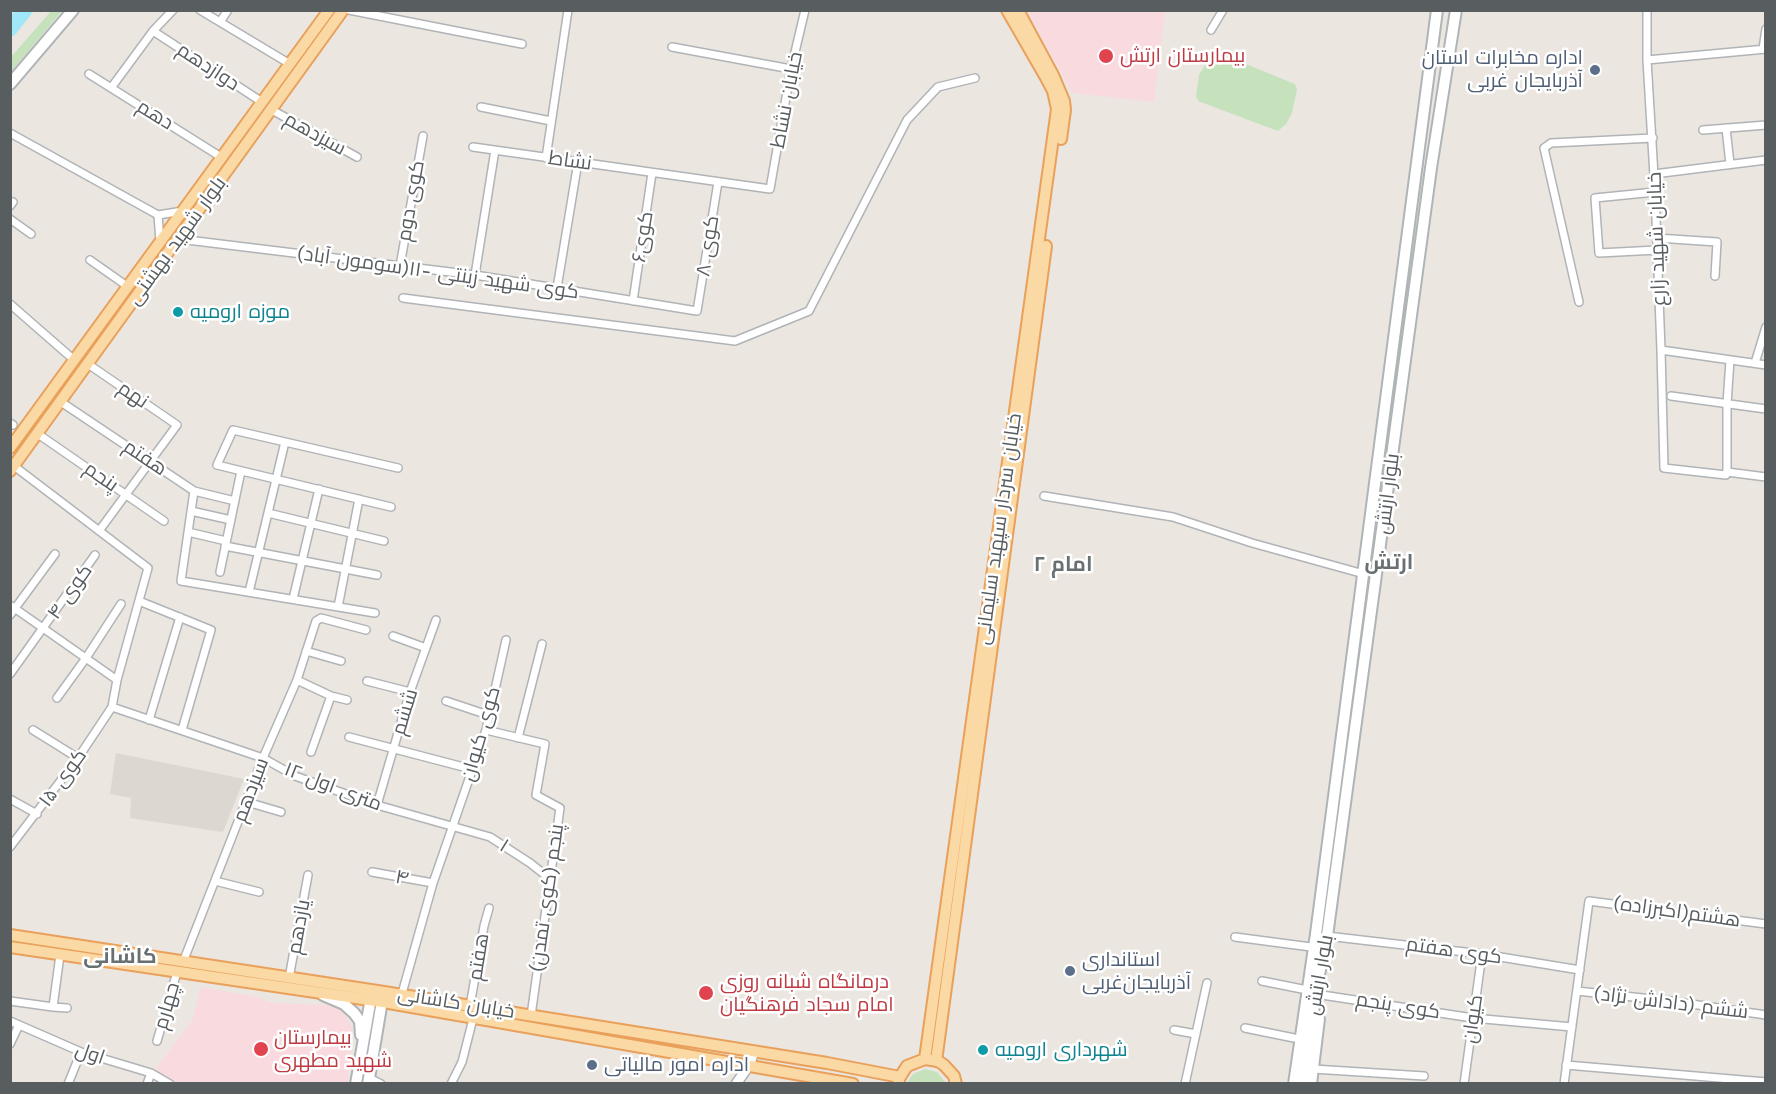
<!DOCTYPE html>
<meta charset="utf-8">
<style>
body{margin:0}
#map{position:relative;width:1776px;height:1094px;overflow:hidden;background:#ebe6e0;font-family:"Work Sans",sans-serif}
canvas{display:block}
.frame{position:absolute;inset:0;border:12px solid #585d60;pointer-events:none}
</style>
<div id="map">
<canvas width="1776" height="1094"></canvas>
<div class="frame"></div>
</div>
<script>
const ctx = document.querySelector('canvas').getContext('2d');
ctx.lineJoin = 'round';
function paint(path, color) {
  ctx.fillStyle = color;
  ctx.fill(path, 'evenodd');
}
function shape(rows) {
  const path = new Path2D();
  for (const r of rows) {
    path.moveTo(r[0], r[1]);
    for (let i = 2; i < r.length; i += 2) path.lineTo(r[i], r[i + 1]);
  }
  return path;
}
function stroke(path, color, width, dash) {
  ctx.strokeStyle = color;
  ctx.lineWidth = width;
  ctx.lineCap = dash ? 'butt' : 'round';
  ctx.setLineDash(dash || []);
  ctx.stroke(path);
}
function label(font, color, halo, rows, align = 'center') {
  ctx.font = font + ' "Work Sans",Cairo,sans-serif';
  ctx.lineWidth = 5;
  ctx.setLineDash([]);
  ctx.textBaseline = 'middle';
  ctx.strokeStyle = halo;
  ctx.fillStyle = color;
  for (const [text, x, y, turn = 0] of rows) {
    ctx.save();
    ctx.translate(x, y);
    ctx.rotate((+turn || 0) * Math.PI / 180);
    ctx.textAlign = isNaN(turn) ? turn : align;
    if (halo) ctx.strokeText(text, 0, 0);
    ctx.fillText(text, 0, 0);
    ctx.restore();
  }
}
paint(shape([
 [116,753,244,779,223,832,130,818,131,798,110,794]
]), '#ddd7d1');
paint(shape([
 [1027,11,1165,11,1154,102,1072,93],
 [201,987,257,997,271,1003,333,1005,342,1009,353,1029,347,1083,175,1083,155,1070,193,1019]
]), '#f9dbdf');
paint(shape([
 [52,10,62,11,11,72,11,57],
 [1216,52,1295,84,1297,90,1292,113,1286,124,1278,131,1198,101,1196,96,1199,75,1211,55],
 [925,1069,937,1072,946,1083,907,1083,913,1074]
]), '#c5e2bd');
stroke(shape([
 [10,29,25,10]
]), '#a0e7fa', 15);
const minor = shape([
 [200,10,290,64],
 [349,10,522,44],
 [1647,10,1647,60,1655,192,1661,350,1664,468,1726,475,1727,472,1766,477],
 [220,22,228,10],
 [1211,30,1223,10],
 [153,31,262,102],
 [672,47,791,69],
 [1763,49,1766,29],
 [1647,60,1766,49],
 [89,74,221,157],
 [111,88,153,31,173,10],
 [481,107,551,121],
 [272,110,357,157],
 [1726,128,1730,164],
 [1703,130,1766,125],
 [10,133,158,215],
 [473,147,770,189,791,69,805,10],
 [546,158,568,10],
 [1654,174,1766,160],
 [1655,192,1595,198,1599,253,1657,250],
 [10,206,13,202],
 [10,219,31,234],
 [1657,238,1717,242,1715,276],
 [179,239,475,275,697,311,718,182],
 [160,241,158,215,183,211],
 [90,260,127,286],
 [400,266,423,136],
 [475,275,495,150],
 [557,288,578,162],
 [403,298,735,341,809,311,907,120,938,87,975,78],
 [633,301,652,173],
 [1579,302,1544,148,1551,143,1653,138],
 [10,304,73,359],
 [1661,350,1766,365],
 [1755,363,1766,327],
 [88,364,177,425,99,531],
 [1671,396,1766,409],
 [61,402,194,491,235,501],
 [10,423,13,425],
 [38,434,164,521],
 [1727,472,1727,404,1730,360],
 [194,491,181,581,375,613],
 [1044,496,1173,517,1252,543,1364,574],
 [391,507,217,465,233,430,398,468],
 [191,511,231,520],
 [268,513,384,541],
 [188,532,226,541],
 [225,546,377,575],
 [220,572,241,471],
 [249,592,285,442],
 [293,599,319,489],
 [139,601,211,630,182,730],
 [10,605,117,680],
 [338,607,359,499],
 [10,615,55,554],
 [393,636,426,648],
 [306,651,341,661],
 [10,674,95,555],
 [297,680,331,696,347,700],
 [367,681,410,692],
 [57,698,86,658,121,604],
 [446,701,488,715],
 [112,707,263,758,295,776,377,805,490,837,530,863,549,878],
 [149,720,180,617],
 [33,730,78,758],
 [486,730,545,744,536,795,560,808,531,1016],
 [349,737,471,769],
 [518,738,542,644],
 [311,752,331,696],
 [10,799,37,814],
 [247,802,281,812],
 [377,805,410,692,436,620],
 [10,847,78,758,112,707,117,680,148,568,14,466],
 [372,872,433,883],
 [215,881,259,892],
 [1327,936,1482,954,1580,970],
 [1235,937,1311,947],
 [183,962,263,758,297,680,316,621,321,618,366,630],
 [289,978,308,875],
 [1262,981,1302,989],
 [1577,991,1671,1001,1766,1015],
 [1322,995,1473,1018,1572,1027],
 [401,997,433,883,486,730,506,640],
 [10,1001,53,1007,60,955],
 [470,1006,484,926,489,908],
 [53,1007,67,1008],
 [10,1021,81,1052,151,1073,170,1084],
 [1245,1028,1294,1038],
 [1174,1030,1196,1034],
 [157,1041,177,972],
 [10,1044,19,1025],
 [1566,1065,1766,1082],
 [1313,1069,1424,1076],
 [369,1078,381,1084],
 [68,1084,81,1052],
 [147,1084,151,1073],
 [451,1084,462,1062,474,1015],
 [1185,1084,1207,983],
 [1464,1084,1482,954],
 [1564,1084,1589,901,1766,924]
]);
const tertiary = shape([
 [736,1084,750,1064,754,1051]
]);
const secondary = shape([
 [10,84,73,10],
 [323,995,344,1004,354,1013,360,1021,361,1035],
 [356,1084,372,992],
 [368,1084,383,995],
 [1294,1084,1316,934,1437,10],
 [1304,1084,1316,989,1327,936,1431,168,1456,10],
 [1311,1084,1319,1019]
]);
const primary = shape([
 [1018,10,1053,75,1064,101,1065,110,1061,139],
 [10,448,329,10],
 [10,471,343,10],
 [10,935,384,992,827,1063,900,1077],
 [10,947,383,1002,853,1084],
 [925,1059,1057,109,1053,91,1045,76,1007,10],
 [936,1061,1046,246],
 [898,1083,900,1077,907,1066,925,1059,938,1061,944,1065,954,1076,956,1084]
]);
stroke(minor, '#b0b4b7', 10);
stroke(tertiary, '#b0b4b7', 12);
stroke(secondary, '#afb4b7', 14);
stroke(primary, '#e9a05b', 14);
stroke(minor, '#fff', 7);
stroke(tertiary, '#fff', 9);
stroke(secondary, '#fff', 10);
stroke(primary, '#fad9a5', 10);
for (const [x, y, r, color] of [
 [1106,56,8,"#e0444e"],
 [1595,70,6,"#5c6f8a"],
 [178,312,6,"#0f9aa8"],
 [1070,971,6,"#5c6f8a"],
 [706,993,8,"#e0444e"],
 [261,1049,8,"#e0444e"],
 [983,1050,6,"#0f9aa8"],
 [592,1065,6,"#5c6f8a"]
]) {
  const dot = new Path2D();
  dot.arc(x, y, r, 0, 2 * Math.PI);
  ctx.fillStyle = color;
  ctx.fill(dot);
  stroke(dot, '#fff', 2);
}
label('20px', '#be3a42', '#fff', [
 ["بیمارستان ارتش",1120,56],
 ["درمانگاه شبانه روزی",720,982],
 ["امام سجاد فرهنگیان",720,1005],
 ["بیمارستان",274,1038],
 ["شهید مطهری",274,1061]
], 'left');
label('20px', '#4e5e75', '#fff', [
 ["اداره مخابرات استان",1583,58,"right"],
 ["آذربایجان غربی",1583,81,"right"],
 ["استانداری",1082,960],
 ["آذربایجان‌غربی",1082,983],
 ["اداره امور مالیاتی",604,1065]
], 'left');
label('20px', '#585d60', '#fff', [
 ["دوازدهم",208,67,33],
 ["خیابان نشاط",787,100,-79],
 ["دهم",155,115,32],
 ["سیزدهم",315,134,29],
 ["نشاط",570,161,8],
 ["کوی دوم",411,201,-80],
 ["کوی۶",643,237,-81],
 ["خیابان شهید زارع",1657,239,-92],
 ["بلوار شهید بهشتی",177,241,-54],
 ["کوی ۸",708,246,-81],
 ["کوی شهید زینتی -۱۱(سومون آباد)",438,273,8],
 ["نهم",133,395,34],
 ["هفتم",145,458,34],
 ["پنجم",101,477,35],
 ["بلوار ارتش",1388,494,-83],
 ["خیابان سردار سپهبد سلیمانی",999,529,-82],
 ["کوی ۴",70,592,-55],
 ["ششم",405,712,-73],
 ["کوی کیوان",481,734,-74],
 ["کوی ۱۵",63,778,-54],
 ["۱۲ متری اول",333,787,21],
 ["سیزدهم",251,790,-69],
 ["۱",504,846,32],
 ["۴",402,878,10],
 ["پنجم (کوی تمدن)",547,898,-82],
 ["هشتم(اکبرزاده)",1677,912,8],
 ["یازدهم",299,927,-80],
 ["کوی هفتم",1454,951,8],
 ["هفتم",479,957,-81],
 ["بلوار ارتش",1320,975,-80],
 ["خیابان کاشانی",456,1003,9],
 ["ششم (داداش نژاد)",1671,1003,7],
 ["چهارم",167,1006,-74],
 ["کوی پنجم",1398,1006,9],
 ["کیوان",1473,1019,-82],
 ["اول",90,1054,19]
]);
label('20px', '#0d838f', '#fff', [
 ["موزه ارومیه",190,312],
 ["شهرداری ارومیه",995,1050]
], 'left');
label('bold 21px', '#697072', '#fff', [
 ["ارتش",1389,563],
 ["امام ۲",1063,565],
 ["کاشانی",120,957]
]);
</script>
